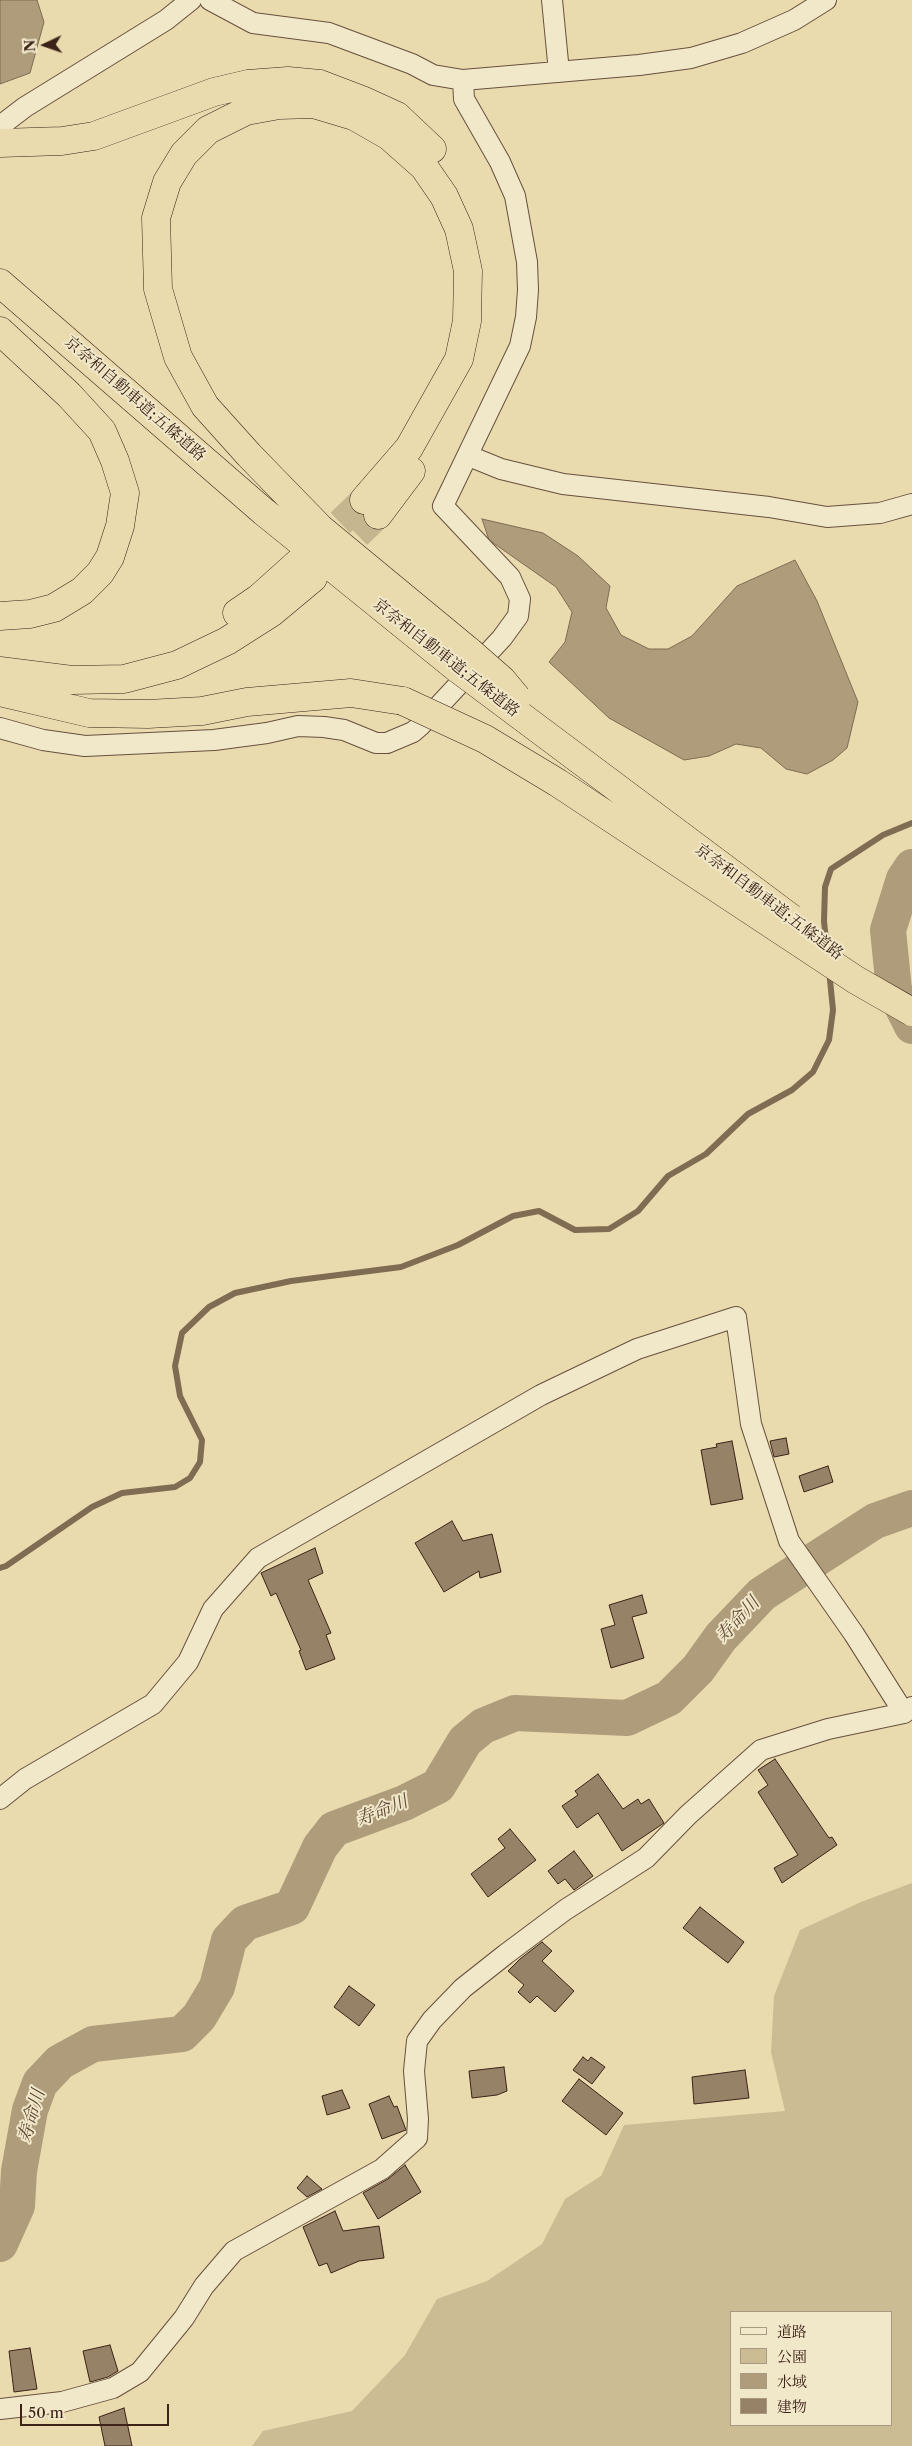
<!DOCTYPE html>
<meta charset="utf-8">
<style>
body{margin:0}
#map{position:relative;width:912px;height:2446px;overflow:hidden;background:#e9dbae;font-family:"Libre Caslon Text","Noto Serif JP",serif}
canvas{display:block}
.legend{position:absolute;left:730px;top:2311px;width:162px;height:115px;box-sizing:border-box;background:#f1e8ca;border:1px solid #a99983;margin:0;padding:6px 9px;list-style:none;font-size:15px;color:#3c2218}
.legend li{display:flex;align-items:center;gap:10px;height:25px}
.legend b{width:25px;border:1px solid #a99983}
.north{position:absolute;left:20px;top:20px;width:50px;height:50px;-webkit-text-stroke:4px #f1e8ca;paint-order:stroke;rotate:267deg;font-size:14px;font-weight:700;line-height:20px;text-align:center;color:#3c2218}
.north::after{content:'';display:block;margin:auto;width:18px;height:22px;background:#3c2218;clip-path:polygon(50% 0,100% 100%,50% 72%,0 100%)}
.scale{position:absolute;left:20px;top:2404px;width:149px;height:22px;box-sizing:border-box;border:2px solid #3c2218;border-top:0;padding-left:6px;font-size:15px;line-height:18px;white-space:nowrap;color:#3c2218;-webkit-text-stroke:4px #f1e8ca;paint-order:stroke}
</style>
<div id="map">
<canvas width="912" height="2446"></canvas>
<ul class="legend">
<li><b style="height:6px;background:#f1e8ca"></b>道路</li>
<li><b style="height:14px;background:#ccbc94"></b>公園</li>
<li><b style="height:14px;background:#ae9c7b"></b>水域</li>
<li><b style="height:14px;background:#968266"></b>建物</li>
</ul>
<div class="north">N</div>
<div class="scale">50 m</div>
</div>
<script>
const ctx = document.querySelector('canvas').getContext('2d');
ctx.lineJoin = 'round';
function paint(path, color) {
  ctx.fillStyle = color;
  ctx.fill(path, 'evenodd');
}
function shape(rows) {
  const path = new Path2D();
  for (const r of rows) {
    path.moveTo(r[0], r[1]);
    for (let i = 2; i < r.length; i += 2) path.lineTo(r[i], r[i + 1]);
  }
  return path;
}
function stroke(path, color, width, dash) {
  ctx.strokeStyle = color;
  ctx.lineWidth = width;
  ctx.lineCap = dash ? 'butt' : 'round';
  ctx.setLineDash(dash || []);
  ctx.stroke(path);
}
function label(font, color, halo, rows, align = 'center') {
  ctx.font = font + ' "Libre Caslon Text","Noto Serif JP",serif';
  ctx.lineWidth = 4;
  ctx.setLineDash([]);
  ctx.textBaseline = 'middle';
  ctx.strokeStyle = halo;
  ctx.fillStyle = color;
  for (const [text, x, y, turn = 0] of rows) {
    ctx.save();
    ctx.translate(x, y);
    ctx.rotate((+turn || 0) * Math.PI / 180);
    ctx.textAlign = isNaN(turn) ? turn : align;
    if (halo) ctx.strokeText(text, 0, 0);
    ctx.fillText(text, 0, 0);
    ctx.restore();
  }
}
paint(shape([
 [912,1883,912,2446,252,2446,263,2431,352,2411,405,2355,437,2299,487,2281,542,2244,565,2199,601,2176,624,2125,785,2111,771,2052,774,1996,800,1930,861,1902],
 [891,2312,891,2425,731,2425,731,2312]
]), '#ccbc94');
const water = shape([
 [0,0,37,0,44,22,30,73,0,84,0,0],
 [482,519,543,533,578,556,610,586,606,608,621,635,649,649,668,649,692,636,737,586,795,560,817,601,858,702,847,748,833,760,807,774,786,769,761,748,736,744,709,756,684,760,609,718,549,662,565,642,572,612,556,587,489,540,482,519]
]);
paint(water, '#ae9c7b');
stroke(water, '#806b53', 1);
stroke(shape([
 [827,951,824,921,825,887,831,869,883,835,912,823],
 [0,1568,6,1566,92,1507,122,1493,175,1487,190,1478,200,1462,202,1440,180,1396,175,1366,182,1333,209,1307,235,1293,291,1281,401,1267,458,1245,513,1216,539,1211,575,1230,609,1229,638,1211,668,1176,706,1154,748,1114,792,1090,813,1072,829,1040,833,1010,829,970]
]), '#806b53', 6);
stroke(shape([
 [912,867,904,879,888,930,894,990,912,1026],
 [0,2244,17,2206,19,2171,30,2110,40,2083,60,2062,93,2044,182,2034,199,2017,217,1987,229,1940,245,1923,292,1907,320,1847,334,1829,404,1803,438,1786,465,1741,483,1726,515,1713,627,1718,669,1698,698,1669,721,1637,762,1594,875,1521,912,1508]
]), '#ae9c7b', 36);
const building = shape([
 [786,1438,789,1454,774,1457,770,1441,786,1438],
 [732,1441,743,1499,711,1505,701,1450,717,1447,716,1444,732,1441],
 [828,1466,833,1482,804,1492,799,1476,828,1466],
 [452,1521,463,1541,492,1534,501,1572,480,1578,479,1571,444,1592,415,1543,452,1521],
 [315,1548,323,1573,308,1580,331,1633,326,1635,335,1659,306,1670,299,1651,301,1650,276,1593,271,1596,261,1573,315,1548],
 [642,1595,647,1613,632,1617,644,1658,611,1668,601,1629,615,1625,609,1605,642,1595],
 [775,1759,829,1838,832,1837,837,1845,782,1883,774,1868,798,1855,758,1792,768,1785,758,1770,775,1759],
 [598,1774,623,1809,638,1799,641,1804,649,1799,664,1823,622,1851,598,1813,577,1828,562,1806,578,1795,575,1791,598,1774],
 [510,1829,536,1860,488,1897,471,1874,505,1848,498,1839,510,1829],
 [574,1851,593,1876,574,1890,565,1879,558,1884,548,1871,574,1851],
 [700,1907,744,1942,728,1963,683,1928,700,1907],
 [542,1942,552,1951,542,1961,574,1991,555,2012,537,1996,530,2003,518,1992,524,1985,508,1971,520,1959,542,1942],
 [349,1986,375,2005,359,2026,334,2007,349,1986],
 [583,2057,588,2061,591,2057,605,2067,592,2084,573,2070,583,2057],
 [504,2067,507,2091,497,2095,472,2098,469,2071,504,2067],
 [745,2070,749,2098,694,2104,692,2077,745,2070],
 [579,2079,623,2113,606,2135,562,2101,579,2079],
 [342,2090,350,2108,327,2115,322,2096,342,2090],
 [389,2096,394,2107,397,2106,406,2130,382,2139,369,2104,389,2096],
 [405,2165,421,2192,378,2219,363,2193,388,2179,405,2165],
 [307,2176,322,2189,307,2197,297,2188,307,2176],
 [335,2211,343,2231,379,2226,384,2258,359,2261,331,2273,327,2263,319,2266,303,2227,335,2211],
 [110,2345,118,2371,108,2377,90,2382,83,2351,110,2345],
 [30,2348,37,2389,14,2392,9,2351,30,2348],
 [124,2408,132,2446,105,2446,99,2417,124,2408]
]);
paint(building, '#968266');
stroke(building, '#3c2218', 1);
stroke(shape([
 [310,552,364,500],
 [327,564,378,515]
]), '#c6b690', 28, [28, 14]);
const street = shape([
 [552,0,559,72],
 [463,80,639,65,691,58,742,43,794,20,826,0],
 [0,126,25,107,166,20,191,0],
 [469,456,501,469,563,484,769,507,827,517,880,513,912,504],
 [0,728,43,740,85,746,214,740,267,733,298,726,324,727,344,730,376,743,387,743,413,732,420,726,502,638,518,616,520,599,510,577,443,506,520,346,526,317,528,290,527,262,515,196,500,162,464,99,463,80,433,75,412,64,329,33,253,23,210,0],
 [0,1799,25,1779,153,1704,188,1662,213,1609,258,1558,541,1395,637,1349,736,1317,751,1424,789,1541,854,1634,904,1713],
 [0,2409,62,2402,113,2388,140,2372,184,2318,204,2286,234,2251,382,2169,417,2138,418,2119,414,2071,417,2041,432,2020,463,1988,506,1954,565,1910,646,1858,688,1815,761,1750,828,1729,904,1713,912,1707]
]);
const highway = shape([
 [0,143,62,141,94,136,214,92,248,84,288,81,320,84,362,100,397,116,432,149],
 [0,283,264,512,458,669],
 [0,331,69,395,102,431,115,461,125,493,120,526,110,557,100,573,82,591,54,608,30,614,0,616],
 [364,500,409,448,459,359,467,321,468,271,459,229,444,196,424,167,389,136,354,116,314,104,279,105,246,111,208,130,184,154,167,182,156,218,158,289,178,357,205,406,249,455,321,529,470,652],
 [378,515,411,471],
 [237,613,259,598,298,563],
 [0,671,72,680,124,679,177,665,227,641,271,613,313,578],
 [0,692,89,713,148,714,202,711,247,702,351,693,403,701]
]);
stroke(street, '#67503e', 22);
stroke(highway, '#3c2218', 29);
stroke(street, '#f1e8ca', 20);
stroke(highway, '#e9dbae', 28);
const highwayBridge = shape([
 [470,652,502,680,517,698],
 [458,669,791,918],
 [403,701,485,739,558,783,856,980,912,1012]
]);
stroke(highwayBridge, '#3c2218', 29, []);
stroke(highwayBridge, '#e9dbae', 28);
label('16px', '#3c2218', '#f1e8ca', [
 ["京奈和自動車道;五條道路",135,399,41],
 ["京奈和自動車道;五條道路",446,658,38],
 ["京奈和自動車道;五條道路",769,902,37]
]);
label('italic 18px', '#5e4736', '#f1e8ca', [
 ["寿命川",738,1620,-48],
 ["寿命川",382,1811,-22],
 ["寿命川",32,2116,-74]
]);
</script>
